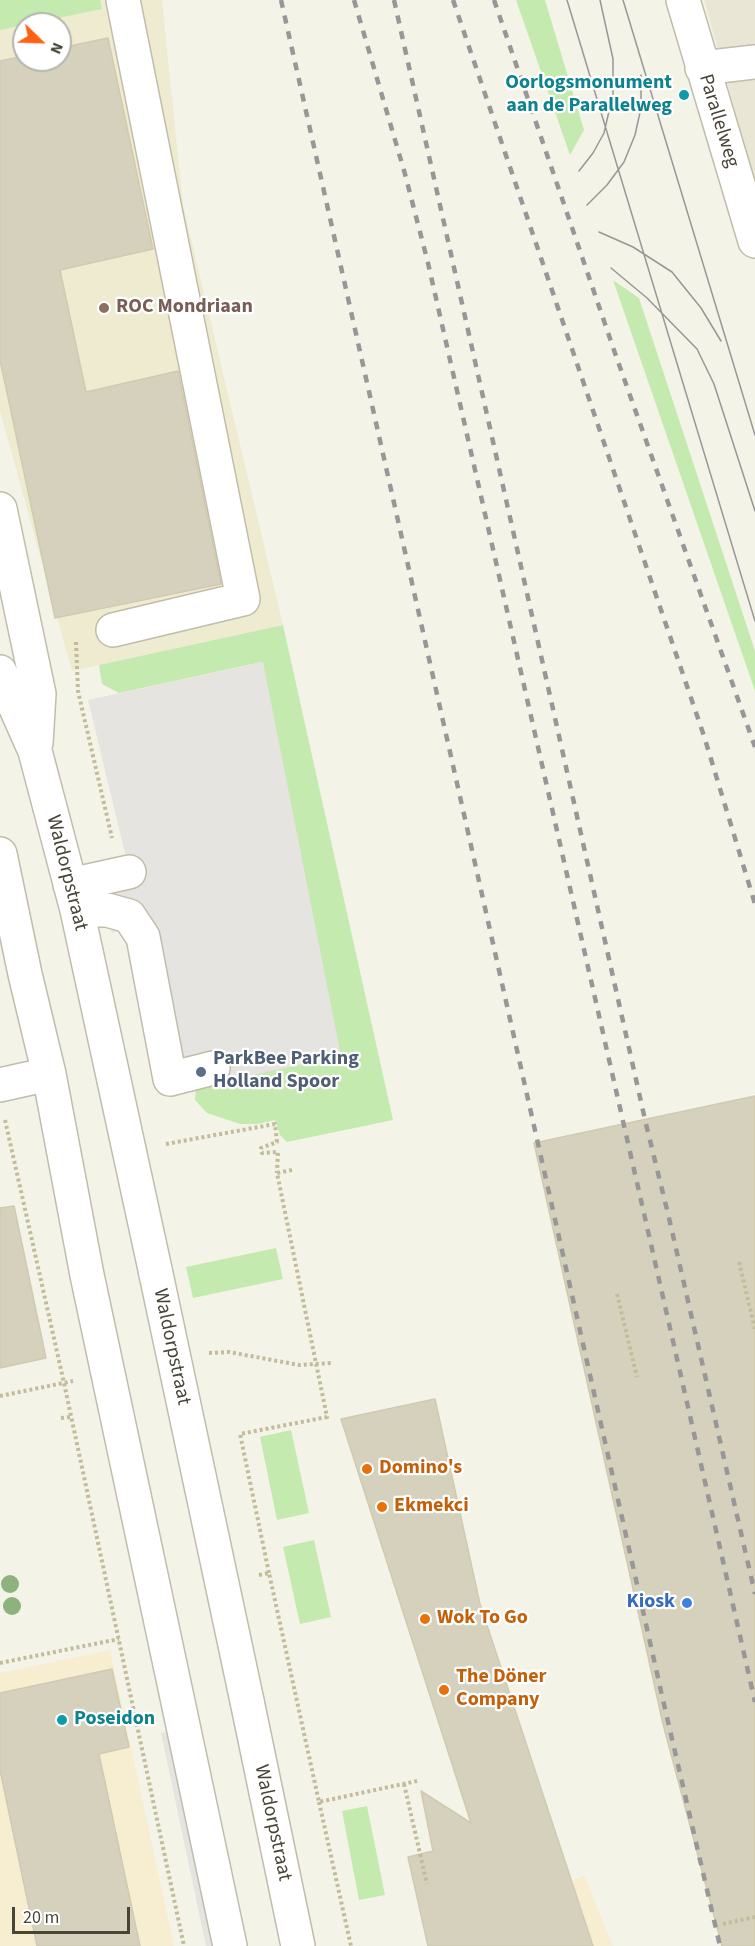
<!DOCTYPE html>
<meta charset="utf-8">
<style>
body{margin:0}
#map{position:relative;width:755px;height:1946px;overflow:hidden;background:#f4f3e8;font-family:"Source Sans 3",sans-serif}
canvas{display:block}
.north{position:absolute;left:12px;top:12px;width:60px;height:60px;box-sizing:border-box;background:#fff;border:2px solid #b6b4af;border-radius:50%;rotate:113deg;font-size:16px;font-weight:700;line-height:24px;text-align:center;color:#484436}
.north::after{content:'';display:block;margin:auto;width:21px;height:27px;background:#ff6114;clip-path:polygon(50% 0,100% 100%,50% 72%,0 100%)}
.scale{position:absolute;left:12px;top:1907px;width:118px;height:27px;box-sizing:border-box;border:3px solid #484436;border-top:0;padding-left:8px;font-size:18px;line-height:21px;white-space:nowrap;color:#484436;-webkit-text-stroke:4px #fff;paint-order:stroke}
</style>
<div id="map">
<canvas width="755" height="1946"></canvas>
<div class="north">N</div>
<div class="scale">20 m</div>
</div>
<script>
const ctx = document.querySelector('canvas').getContext('2d');
ctx.lineJoin = 'round';
function paint(path, color) {
  ctx.fillStyle = color;
  ctx.fill(path, 'evenodd');
}
function shape(rows) {
  const path = new Path2D();
  for (const r of rows) {
    path.moveTo(r[0], r[1]);
    for (let i = 2; i < r.length; i += 2) path.lineTo(r[i], r[i + 1]);
  }
  return path;
}
function stroke(path, color, width, dash) {
  ctx.strokeStyle = color;
  ctx.lineWidth = width;
  ctx.lineCap = dash ? 'butt' : 'round';
  ctx.setLineDash(dash || []);
  ctx.stroke(path);
}
function label(font, color, halo, rows, align = 'center') {
  ctx.font = font + ' "Source Sans 3",sans-serif';
  ctx.lineWidth = 4.5;
  ctx.setLineDash([]);
  ctx.textBaseline = 'middle';
  ctx.strokeStyle = halo;
  ctx.fillStyle = color;
  for (const [text, x, y, turn = 0] of rows) {
    ctx.save();
    ctx.translate(x, y);
    ctx.rotate((+turn || 0) * Math.PI / 180);
    ctx.textAlign = isNaN(turn) ? turn : align;
    if (halo) ctx.strokeText(text, 0, 0);
    ctx.fillText(text, 0, 0);
    ctx.restore();
  }
}
paint(shape([
 [704,0,755,0,755,183]
]), '#e9e6d6');
paint(shape([
 [110,1650,174,1946,0,1946,0,1673],
 [584,1875,613,1946,447,1946]
]), '#f7eed2');
paint(shape([
 [0,0,162,0,183,205,283,625,72,671,0,411],
 [24,24,60,24,60,60,24,60]
]), '#eeebd1');
paint(shape([
 [0,0,100,0,102,9,0,30],
 [516,0,545,0,584,130,570,155],
 [613,280,639,298,755,651,755,691],
 [283,625,393,1120,287,1142,280,1135,275,1120,258,1124,240,1124,207,1113,195,1100,196,1087,262,662,119,693,102,684,99,665],
 [276,1248,283,1279,193,1298,186,1267],
 [291,1430,309,1513,277,1520,260,1437],
 [314,1540,331,1617,300,1624,283,1547],
 [367,1806,385,1895,359,1900,342,1811]
]), '#c5eaaf');
paint(shape([
 [263,662,341,1056,160,1095,128,929,112,933,102,888,132,882,88,700],
 [171,1731,216,1946,206,1946,161,1733]
]), '#e5e4e0');
const building = shape([
 [108,38,153,249,60,270,86,392,178,371,221,584,55,618,0,360,0,61,24,56,24,60,60,60,60,48,108,38],
 [755,1096,755,1946,722,1946,663,1724,534,1143,755,1096],
 [14,1206,46,1358,0,1368,0,1208,14,1206],
 [435,1399,480,1604,593,1946,428,1946,408,1857,433,1851,421,1791,471,1823,341,1419,435,1399],
 [112,1669,129,1747,99,1754,140,1946,37,1946,0,1770,0,1693,112,1669]
]);
paint(building, '#d6d1bd');
stroke(building, '#d1cab0', 1.5);
const minor = shape([
 [683,0,755,241],
 [702,68,755,62],
 [0,509,39,694,36,743],
 [113,630,243,599,123,0],
 [0,672,35,751,77,910,156,1274],
 [0,854,25,974,49,1074,87,1275,230,1946],
 [70,885,129,872],
 [77,910,107,910,129,916,143,937,170,1079,213,1068],
 [0,1085,49,1074],
 [247,1701,298,1946]
]);
stroke(minor, '#c0bdaa', 36);
stroke(shape([
 [76,642,78,691,112,838],
 [5,1120,64,1383,184,1946],
 [166,1144,275,1124,277,1142,261,1148,262,1153,278,1152,277,1173],
 [739,1262,755,1329],
 [617,1294,637,1377],
 [209,1353,229,1352,299,1365,332,1363],
 [0,1396,73,1381],
 [61,1418,70,1417],
 [269,1573,240,1434,327,1417,277,1173,292,1170],
 [259,1575,269,1573,319,1802,417,1781],
 [0,1663,119,1639],
 [404,1784,427,1884],
 [319,1802,351,1946],
 [723,1924,755,1917]
]), '#c3bc9b', 4, [3, 3]);
stroke(minor, '#fff', 33);
stroke(shape([
 [567,0,755,621],
 [623,0,755,435],
 [579,171,593,153,604,133,613,94,613,59,600,0],
 [587,205,607,185,624,162,635,135,641,108,641,75],
 [599,232,633,247,672,272,701,308,721,341],
 [611,268,647,298,697,349,714,384,755,511]
]), '#979797', 1.5);
stroke(shape([
 [281,0,663,1700,720,1946],
 [354,0,405,174,428,263,755,1702],
 [394,0,646,1124,669,1218,755,1594],
 [453,0,704,736,755,904],
 [494,0,616,356,755,747]
]), '#979797', 4.5, [8, 8]);
const minorBridge = shape([
 [156,1274,247,1701]
]);
stroke(minorBridge, '#c0bdaa', 36, []);
stroke(minorBridge, '#fff', 33);
ctx.fillStyle = '#8db27e';
for (const [x, y] of [
 [10,1584],
 [12,1606]
]) {
  ctx.beginPath();
  ctx.arc(x, y, 9, 0, 2 * Math.PI);
  ctx.fill();
}
for (const [x, y, r, color] of [
 [684,95,6,"#0f9aa8"],
 [104,308,6,"#8d6e63"],
 [201,1072,6,"#5c6f8a"],
 [367,1469,6,"#e8710a"],
 [382,1507,6,"#e8710a"],
 [687,1603,6,"#3f7fe0"],
 [425,1619,6,"#e8710a"],
 [444,1690,6,"#e8710a"],
 [62,1720,6,"#0f9aa8"]
]) {
  const dot = new Path2D();
  dot.arc(x, y, r, 0, 2 * Math.PI);
  ctx.fillStyle = color;
  ctx.fill(dot);
  stroke(dot, '#fff', 2);
}
label('bold 20px', '#0d838f', '#fff', [
 ["Oorlogsmonument",672,84],
 ["aan de Parallelweg",672,107],
 ["Poseidon",74,1720,"left"]
], 'right');
label('20px', '#484436', '#fff', [
 ["Parallelweg",718,121,73],
 ["Waldorpstraat",66,873,76],
 ["Waldorpstraat",171,1347,78],
 ["Waldorpstraat",272,1823,78]
]);
label('bold 20px', '#785e54', '#fff', [
 ["ROC Mondriaan",116,308]
], 'left');
label('bold 20px', '#4e5e75', '#fff', [
 ["ParkBee Parking",213,1060],
 ["Holland Spoor",213,1083]
], 'left');
label('bold 20px', '#c56008', '#fff', [
 ["Domino's",379,1469],
 ["Ekmekci",394,1507],
 ["Wok To Go",437,1619],
 ["The Döner",456,1678],
 ["Company",456,1701]
], 'left');
label('bold 20px', '#366cbe', '#fff', [
 ["Kiosk",675,1603]
], 'right');
</script>
